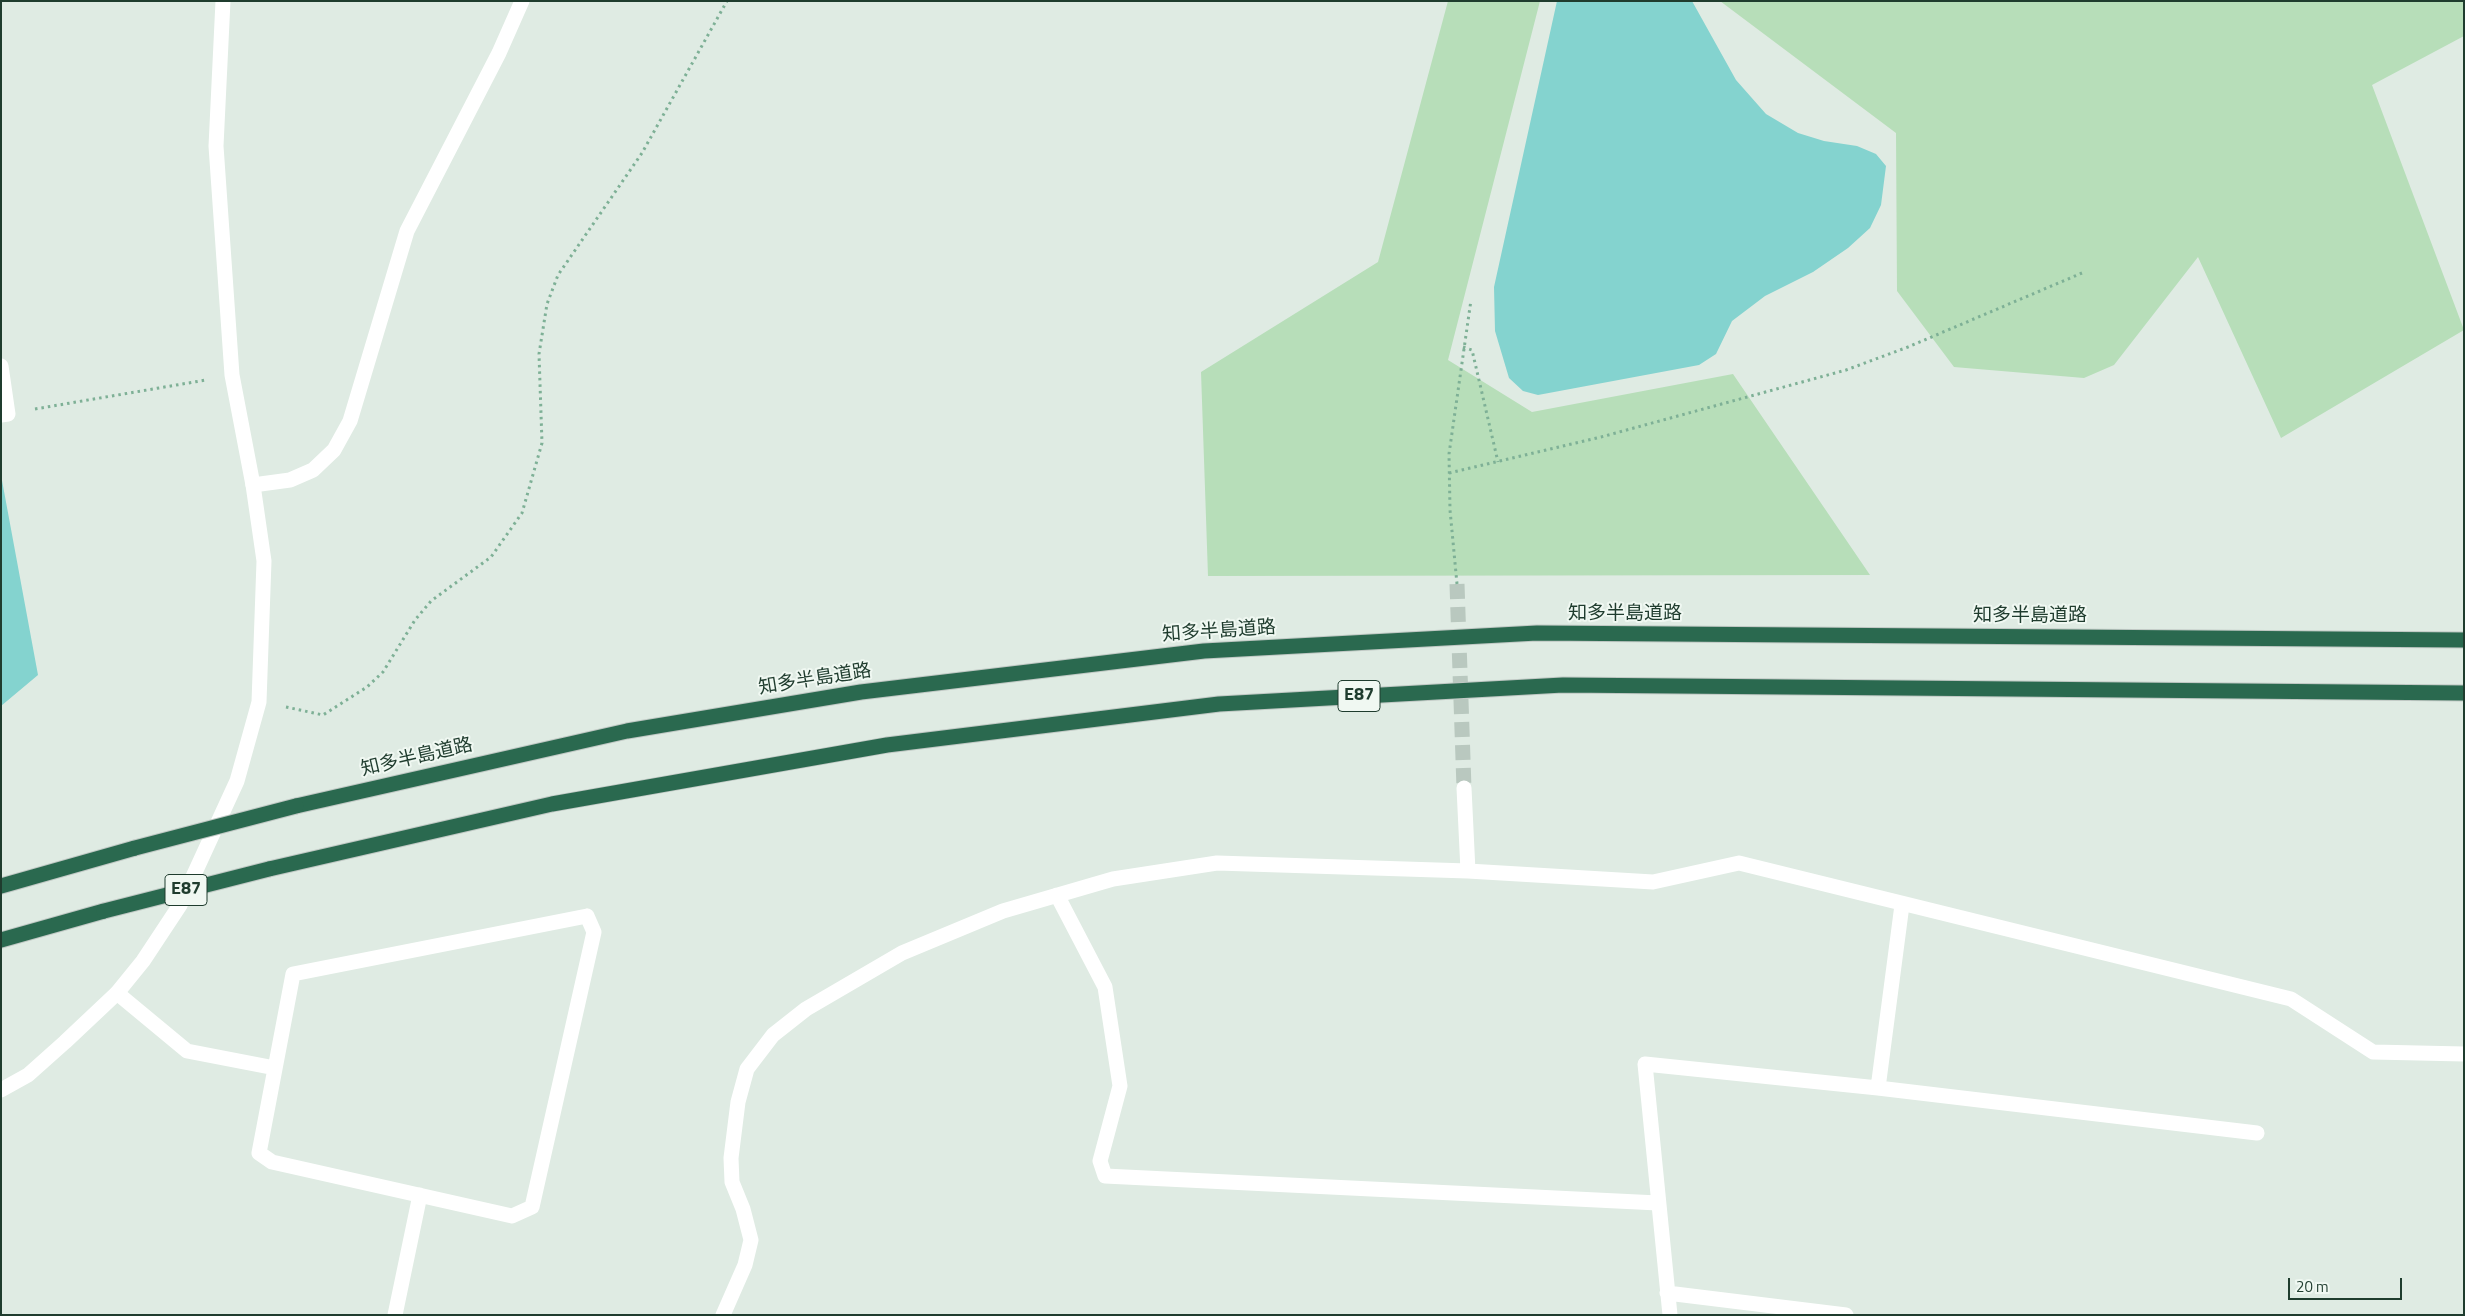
<!DOCTYPE html>
<meta charset="utf-8">
<style>
body{margin:0}
#map{position:relative;width:2465px;height:1316px;overflow:hidden;background:#dfebe3;font-family:"Titillium Web",sans-serif}
canvas{display:block}
.frame{position:absolute;inset:0;border:2px solid #1f3c2e;pointer-events:none}
.scale{position:absolute;left:2288px;top:1278px;width:114px;height:22px;box-sizing:border-box;border:2px solid #1f3c2e;border-top:0;padding-left:6px;font-size:15px;line-height:18px;white-space:nowrap;color:#1f3c2e;-webkit-text-stroke:4px #f0f8f2;paint-order:stroke}
</style>
<div id="map">
<canvas width="2465" height="1316"></canvas>
<div class="frame"></div>
<div class="scale">20 m</div>
</div>
<script>
const ctx = document.querySelector('canvas').getContext('2d');
ctx.lineJoin = 'round';
function paint(path, color) {
  ctx.fillStyle = color;
  ctx.fill(path, 'evenodd');
}
function shape(rows) {
  const path = new Path2D();
  for (const r of rows) {
    path.moveTo(r[0], r[1]);
    for (let i = 2; i < r.length; i += 2) path.lineTo(r[i], r[i + 1]);
  }
  return path;
}
function stroke(path, color, width, dash) {
  ctx.strokeStyle = color;
  ctx.lineWidth = width;
  ctx.lineCap = dash ? 'butt' : 'round';
  ctx.setLineDash(dash || []);
  ctx.stroke(path);
}
function label(font, color, halo, rows, align = 'center') {
  ctx.font = font + ' "Titillium Web","Noto Sans JP",sans-serif';
  ctx.lineWidth = 4;
  ctx.setLineDash([]);
  ctx.textBaseline = 'middle';
  ctx.strokeStyle = halo;
  ctx.fillStyle = color;
  for (const [text, x, y, turn = 0] of rows) {
    ctx.save();
    ctx.translate(x, y);
    ctx.rotate((+turn || 0) * Math.PI / 180);
    ctx.textAlign = isNaN(turn) ? turn : align;
    if (halo) ctx.strokeText(text, 0, 0);
    ctx.fillText(text, 0, 0);
    ctx.restore();
  }
}
paint(shape([
 [1448,1,1540,1,1448,360,1532,412,1733,374,1870,575,1208,576,1201,372,1378,262],
 [1720,1,2464,1,2464,36,2372,85,2464,330,2281,438,2198,257,2114,365,2084,378,1954,367,1897,291,1896,133]
]), '#b7deb9');
paint(shape([
 [1557,1,1692,1,1736,80,1766,114,1798,133,1824,141,1857,146,1876,154,1886,166,1881,205,1870,228,1848,248,1813,272,1765,296,1732,321,1716,354,1699,365,1538,395,1523,391,1509,378,1495,331,1494,287],
 [1,475,38,675,1,706]
]), '#84d3cf');
stroke(shape([
 [1457,584,1464,788]
]), '#b9c8bf', 15, [15, 8]);
const motorway = shape([
 [296,806,627,731,861,692,1204,651,1537,633,2464,640],
 [269,869,552,804,887,745,1219,704,1563,685,2464,693],
 [1,886,135,848],
 [1,940,104,911]
]);
stroke(motorway, '#c0c8c4', 17);
stroke(shape([
 [1463,347,1472,350,1498,462],
 [35,409,206,380],
 [1449,473,1601,437,1846,370,1908,347,2082,273],
 [1457,584,1450,510,1449,454,1471,300],
 [286,707,323,715,367,687,383,672,415,620,431,601,491,557,522,513,542,443,539,354,547,304,558,275,642,153,727,1]
]), '#7eb096', 3, [2.5, 4]);
stroke(shape([
 [1,366,8,414,1,415],
 [253,485,290,480,313,470,334,450,350,421,407,231,499,53,522,1],
 [1468,871,1653,882,1739,863,2291,999,2373,1052,2464,1054],
 [1057,895,1105,987,1120,1086,1100,1161,1105,1176,1658,1203],
 [587,916,594,932,532,1207,512,1216,272,1162,259,1153,293,974,587,916],
 [117,993,187,1051,275,1068],
 [1878,1088,2257,1133],
 [1667,1293,1846,1315],
 [395,1315,420,1195],
 [723,1315,745,1265,751,1240,743,1209,732,1182,731,1158,738,1102,747,1069,773,1035,806,1009,902,953,1003,911,1113,879,1217,863,1468,871,1464,788],
 [1670,1315,1645,1064,1878,1088,1902,905]
]), '#fff', 15);
stroke(shape([
 [1,1090,28,1075,65,1042,117,993,143,961,180,905,237,781,259,702,264,561,253,485,232,375,216,146,223,1]
]), '#fff', 15);
stroke(motorway, '#2a694f', 15);
const motorwayBridge = shape([
 [135,848,296,806],
 [104,911,269,869]
]);
stroke(motorwayBridge, '#c0c8c4', 17, []);
stroke(motorwayBridge, '#2a694f', 15);
for (const [x, y, w] of [
 [1359,696,42],
 [186,890,42]
]) {
  const box = new Path2D();
  box.roundRect(x - w / 2, y - 15.5, w, 31, 4);
  ctx.fillStyle = '#f0f8f2';
  ctx.fill(box);
  stroke(box, '#1f3c2e', 1);
}
label('bold 18px', '#1f3c2e', null, [
 ["E87",1359,696],
 ["E87",186,890]
]);
label('19px', '#1f3c2e', '#f0f8f2', [
 ["知多半島道路",1625,614],
 ["知多半島道路",2030,616],
 ["知多半島道路",1219,632,-4],
 ["知多半島道路",815,680,-9],
 ["知多半島道路",417,758,-13]
]);
</script>
